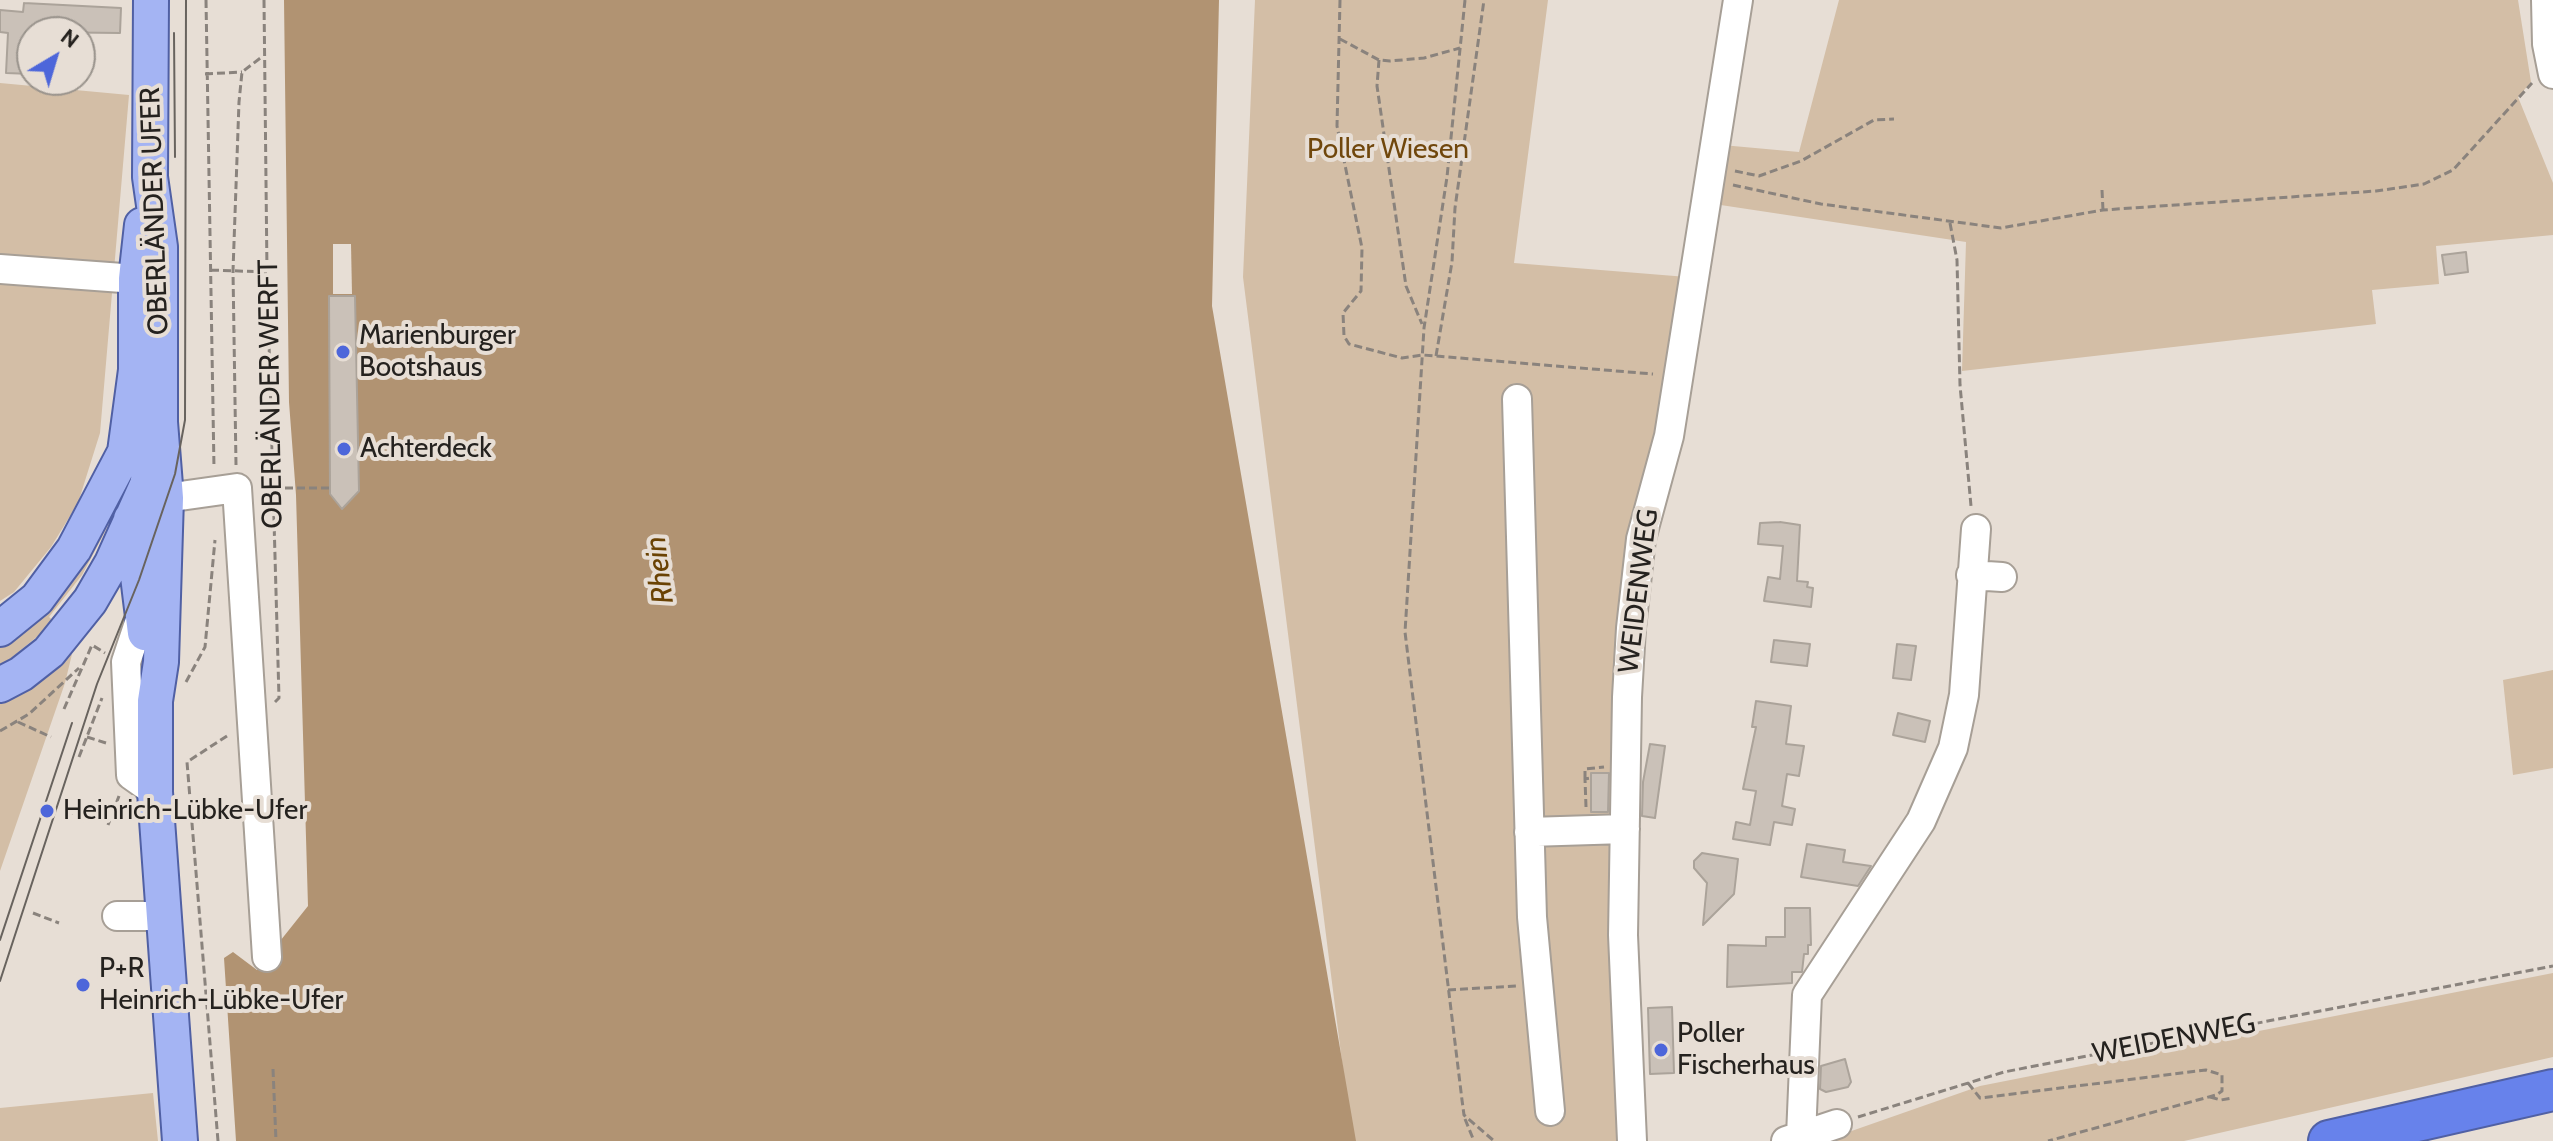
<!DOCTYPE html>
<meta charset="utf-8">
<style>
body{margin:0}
#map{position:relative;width:2553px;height:1141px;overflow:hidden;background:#e7ded5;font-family:Cabin,sans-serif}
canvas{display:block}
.north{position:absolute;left:16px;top:16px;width:80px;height:80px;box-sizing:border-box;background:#e7ded5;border:2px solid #99938c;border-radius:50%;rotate:38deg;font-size:22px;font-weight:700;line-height:32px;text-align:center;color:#25221f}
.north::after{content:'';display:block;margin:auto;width:28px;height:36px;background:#4d66da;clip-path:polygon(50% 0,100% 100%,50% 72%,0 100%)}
</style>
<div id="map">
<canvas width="2553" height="1141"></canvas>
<div class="north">N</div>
</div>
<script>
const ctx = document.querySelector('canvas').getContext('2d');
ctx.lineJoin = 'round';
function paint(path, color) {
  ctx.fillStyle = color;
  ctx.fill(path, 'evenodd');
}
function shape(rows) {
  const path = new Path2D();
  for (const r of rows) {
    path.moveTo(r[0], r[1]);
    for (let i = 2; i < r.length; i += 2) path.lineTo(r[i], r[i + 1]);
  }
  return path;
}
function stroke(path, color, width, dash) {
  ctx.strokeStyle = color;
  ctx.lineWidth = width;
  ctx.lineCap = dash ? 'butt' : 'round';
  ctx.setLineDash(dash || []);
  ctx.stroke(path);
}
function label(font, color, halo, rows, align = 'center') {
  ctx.font = font + ' Cabin,sans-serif';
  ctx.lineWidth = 8;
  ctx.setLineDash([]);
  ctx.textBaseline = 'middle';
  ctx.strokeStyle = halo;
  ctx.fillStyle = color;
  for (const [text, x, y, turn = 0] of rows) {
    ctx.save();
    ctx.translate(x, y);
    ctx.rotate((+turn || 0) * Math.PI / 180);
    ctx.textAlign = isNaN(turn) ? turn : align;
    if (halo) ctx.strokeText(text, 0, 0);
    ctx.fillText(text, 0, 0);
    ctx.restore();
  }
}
paint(shape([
 [1255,0,1548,0,1514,263,1687,277,1649,485,1625,1141,1352,1141,1243,277],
 [1839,0,2518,0,2531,82,2518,97,2553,183,2553,235,2436,246,2439,284,2372,290,2376,324,1962,371,1966,242,1714,204,1722,145,1799,152],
 [0,83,129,95,100,433,78,503,51,547,14,592,0,601],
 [106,516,109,521,105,532,82,575,49,617,55,622,0,667,0,645],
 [72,654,65,683,0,871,0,698,45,674],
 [2553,670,2553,768,2513,775,2503,680],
 [2553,973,2553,1057,2184,1141,1823,1141,1980,1086],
 [153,1093,158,1141,0,1141,0,1108]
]), '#d3bea6');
paint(shape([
 [284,0,1219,0,1212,306,1356,1141,236,1141,224,958,233,952,257,970,308,906,296,495,289,402]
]), '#b19372');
paint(shape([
 [333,244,351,244,352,294,333,294]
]), '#e7ded5');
const building = shape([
 [24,3,121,8,120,33,32,32,32,74,6,73,8,33,0,32,0,10,23,12,24,3],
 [2466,252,2468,272,2445,275,2442,255,2466,252],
 [329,296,355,296,359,491,342,509,330,494,329,296],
 [1780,522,1800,525,1797,581,1808,582,1807,587,1813,588,1811,607,1764,601,1768,577,1780,579,1783,546,1758,544,1760,523,1780,522],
 [1774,640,1810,644,1807,666,1771,662,1774,640],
 [1897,644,1916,646,1911,680,1893,678,1897,644],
 [1756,701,1791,706,1786,744,1804,746,1799,776,1787,774,1782,806,1795,809,1792,825,1774,822,1770,845,1733,839,1736,822,1750,825,1756,791,1743,789,1756,727,1752,727,1756,701],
 [1898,713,1930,721,1925,742,1893,735,1898,713],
 [1650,744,1665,746,1655,818,1642,816,1643,782,1650,744],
 [1591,773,1609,773,1608,812,1591,812,1591,773],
 [1807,844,1845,850,1843,862,1871,866,1858,886,1801,877,1807,844],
 [1702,853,1738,859,1734,894,1703,925,1707,883,1694,868,1694,861,1702,853],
 [1785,908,1810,908,1811,945,1808,945,1808,954,1804,954,1802,972,1792,972,1792,983,1727,987,1728,945,1766,946,1766,937,1785,937,1785,908],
 [1672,1007,1674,1073,1650,1074,1648,1008,1672,1007],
 [1845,1059,1851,1082,1848,1087,1826,1092,1820,1089,1821,1066,1845,1059]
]);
paint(building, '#cac1b8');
stroke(building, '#aba39a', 2);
const minor = shape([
 [2546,0,2547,44,2553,74],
 [0,269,136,279],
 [1517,399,1532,917,1550,1111],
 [166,498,237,488,267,957],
 [1971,575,2002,577],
 [143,611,126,662,131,775,155,792],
 [1529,832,1625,829],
 [117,916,161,916],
 [1801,1136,1807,995,1921,821,1953,748,1964,695,1976,529],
 [1632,1141,1623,935,1627,697,1631,628,1641,539,1669,436,1738,0],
 [1786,1141,1837,1124]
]);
const major = shape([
 [151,0,150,177,160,247,160,422,166,498,161,662,155,701,155,792,180,1141],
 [131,519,145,633],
 [0,629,37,599,74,549,125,452,136,370,136,279,142,225],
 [0,685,21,674,49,652,90,601,112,563,147,485,154,450]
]);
const highway = shape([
 [2329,1141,2553,1090]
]);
stroke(minor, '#a79f96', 32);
stroke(major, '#5060a4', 38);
stroke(highway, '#5060a4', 44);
stroke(shape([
 [206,0,214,468],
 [264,0,267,272,279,698,275,702],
 [1340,0,1337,126,1362,248,1361,291,1343,313,1344,336,1349,344,1402,358,1423,355,1653,374],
 [1465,0,1447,177,1424,328,1405,632,1462,1100,1464,1115,1494,1141],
 [1340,39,1379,60,1390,61,1424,58,1460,48],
 [1379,60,1377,86,1406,286,1422,324],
 [205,74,242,72],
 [1735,171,1759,176,1801,161,1874,120,1894,119],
 [1733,185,1821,204,2001,228,2103,210,2376,191,2424,184,2453,170,2532,83],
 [2102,190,2103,210],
 [1950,223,1957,260,1960,385,1971,506],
 [211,270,267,272],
 [1436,356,1452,262,1455,208,1484,0],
 [236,465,233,271,239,102,242,72,263,56],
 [261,488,330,488],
 [186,682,205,647,215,540],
 [64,709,92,645,105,653],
 [18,722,51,737],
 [0,731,29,714,79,668],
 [87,737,106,743],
 [79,757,102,698],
 [1585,779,1585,769,1604,767],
 [1586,807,1585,779,1591,778],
 [65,811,91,819],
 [108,825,119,796],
 [33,913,59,923],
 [1448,990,1516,986],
 [273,1069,276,1141],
 [1968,1083,1980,1098,2206,1070,2222,1075,2222,1091,2216,1095,2048,1141],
 [2210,1097,2221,1100,2232,1098],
 [1858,1117,2004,1072,2553,966],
 [1465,1119,1474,1141],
 [218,1141,187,762,230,734]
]), '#8a837d', 3, [8, 4]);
stroke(minor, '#fff', 28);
stroke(major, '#a4b4f3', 34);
stroke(highway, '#6782eb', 40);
stroke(shape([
 [174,33,175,157],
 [0,940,72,723],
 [0,981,97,684,139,580,175,474,185,420,186,0]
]), '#68635e', 2);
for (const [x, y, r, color] of [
 [343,352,8,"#4d66da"],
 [344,449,8,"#4d66da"],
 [47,811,8,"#4d66da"],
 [83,985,8,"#4d66da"],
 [1661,1050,8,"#4d66da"]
]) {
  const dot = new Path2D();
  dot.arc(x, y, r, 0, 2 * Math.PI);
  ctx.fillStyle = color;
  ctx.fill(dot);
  stroke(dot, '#e7ded5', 3);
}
label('28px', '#70470c', '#e7ded5', [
 ["Poller Wiesen",1388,150]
]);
label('28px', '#25221f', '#e7ded5', [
 ["OBERLÄNDER UFER",155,211,-92],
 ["OBERLÄNDER WERFT",271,394,-91],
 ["WEIDENWEG",1639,591,-83],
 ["WEIDENWEG",2174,1039,-11]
]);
label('28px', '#25221f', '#e7ded5', [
 ["Marienburger",359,336],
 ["Bootshaus",359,368],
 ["Achterdeck",360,449],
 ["Heinrich-Lübke-Ufer",63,811],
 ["P+R",99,969],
 ["Heinrich-Lübke-Ufer",99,1001],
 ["Poller",1677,1034],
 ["Fischerhaus",1677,1066]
], 'left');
label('italic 30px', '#6a4203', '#e7ded5', [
 ["Rhein",660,570,-97]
]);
</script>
